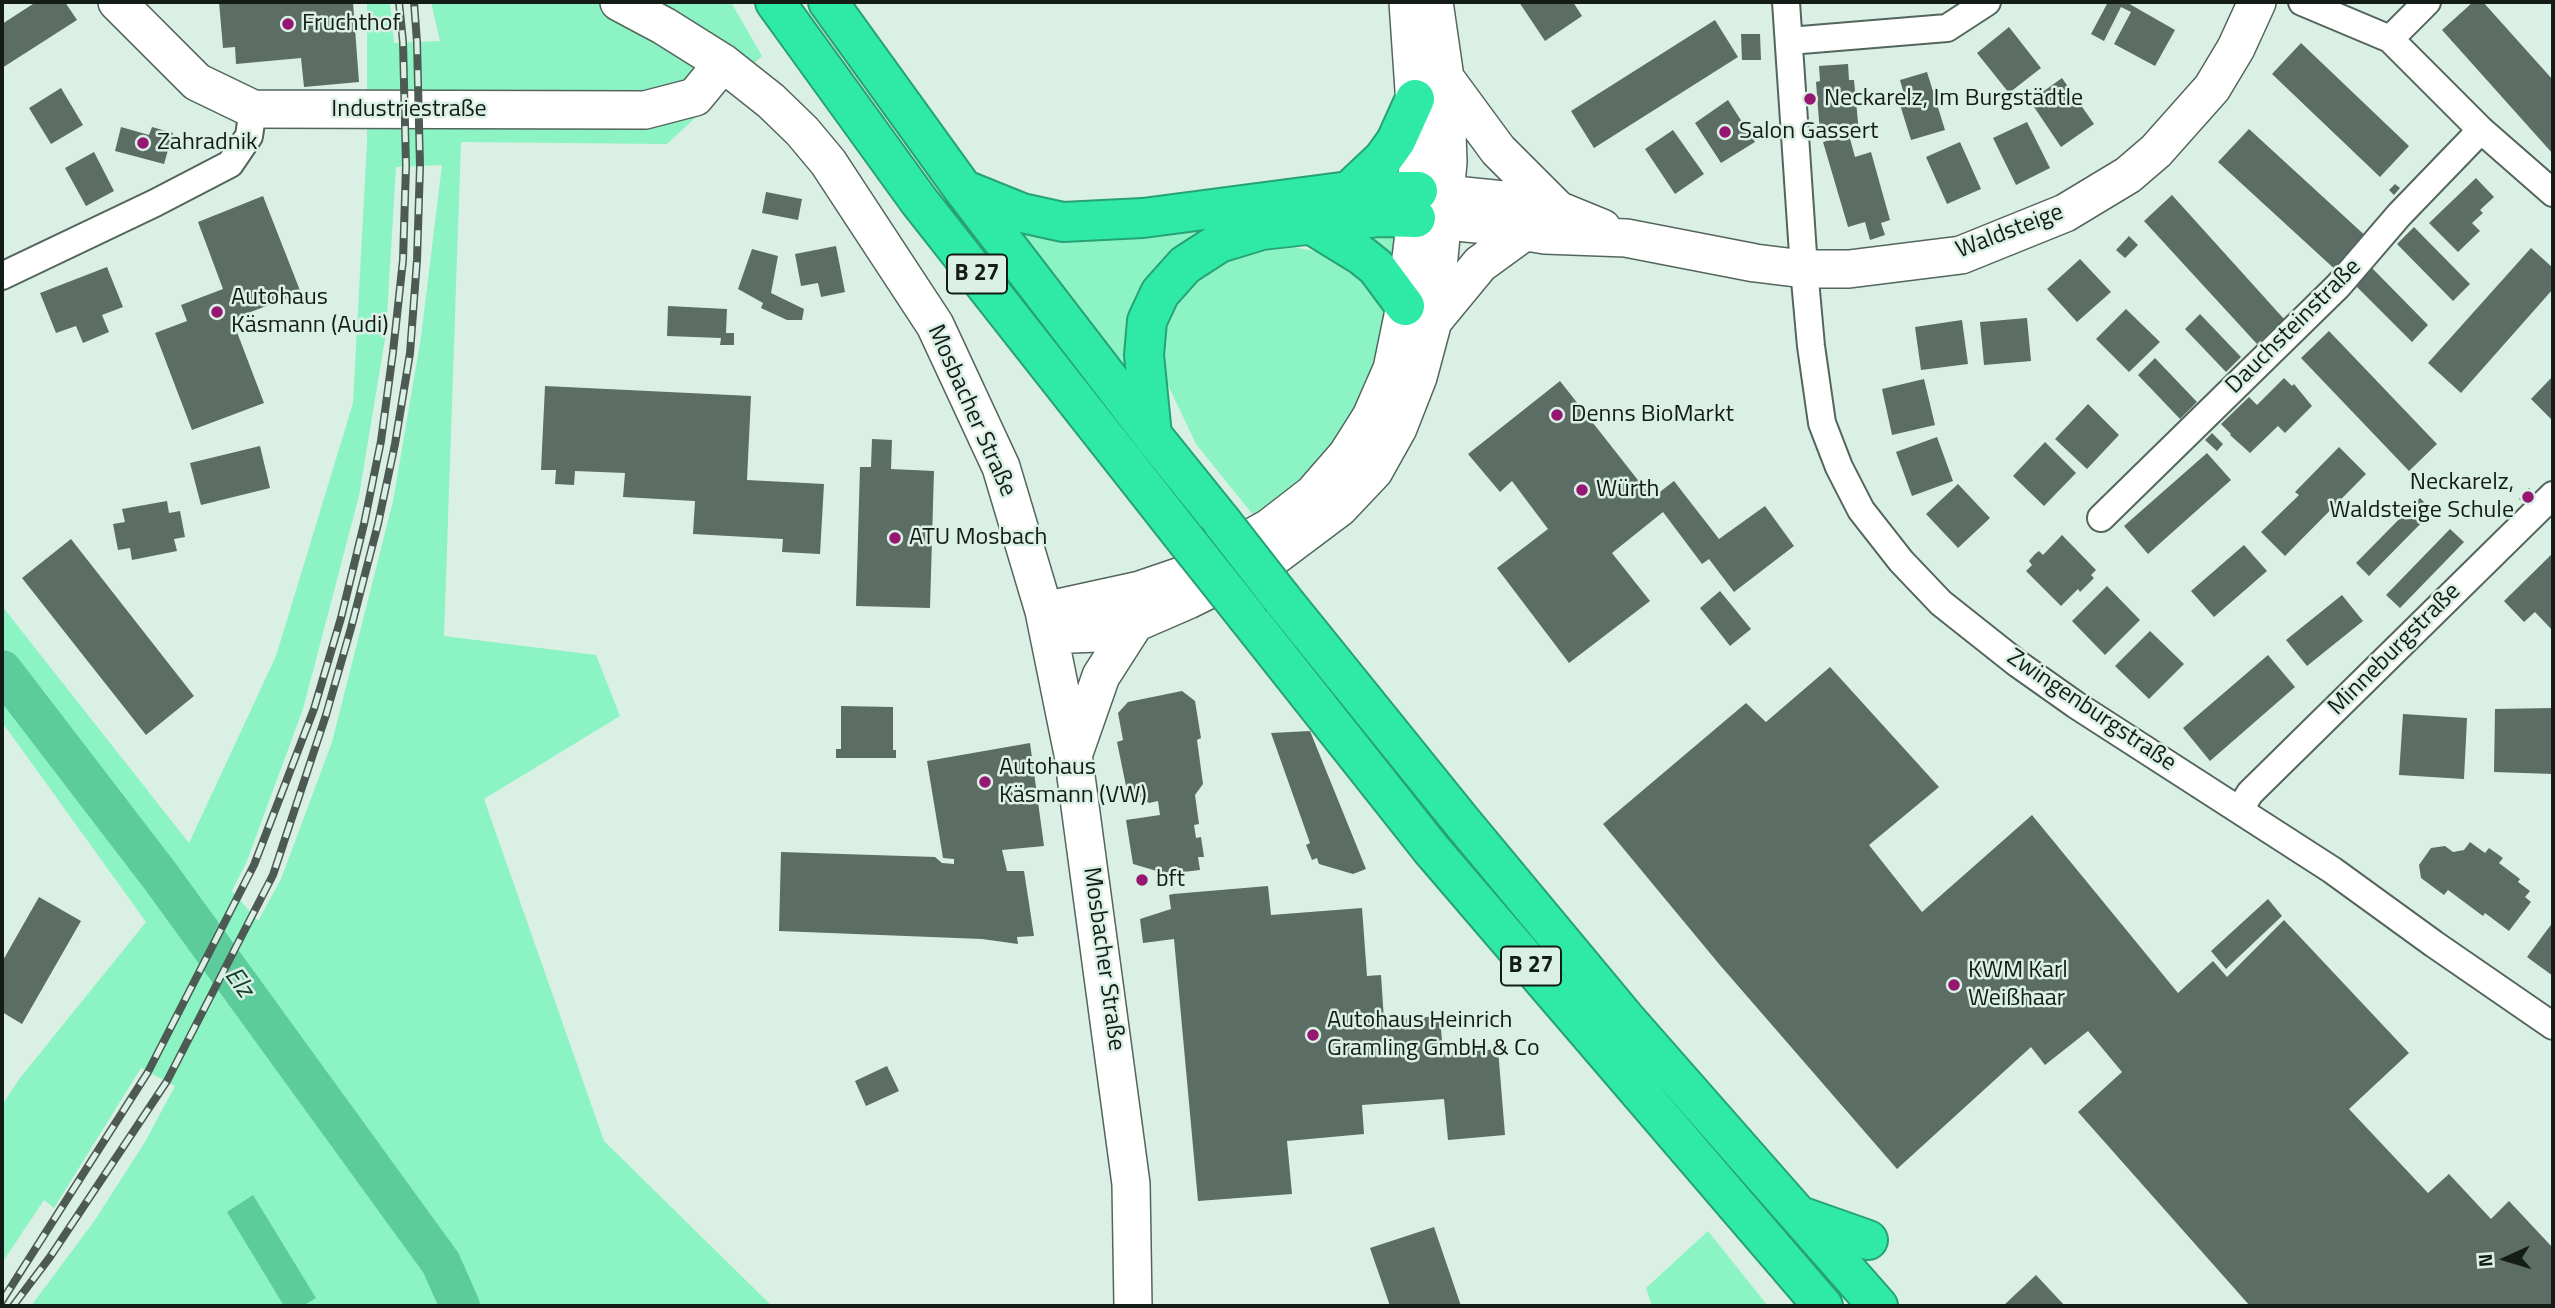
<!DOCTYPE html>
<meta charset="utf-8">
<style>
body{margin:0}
#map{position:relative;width:2555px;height:1308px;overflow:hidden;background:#dbf0e5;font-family:"Titillium Web",sans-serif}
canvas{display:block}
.frame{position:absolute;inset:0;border:4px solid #141c18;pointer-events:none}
.north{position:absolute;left:2471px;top:1224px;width:70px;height:70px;-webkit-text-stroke:5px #dbf0e5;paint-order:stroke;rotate:266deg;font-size:19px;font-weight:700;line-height:28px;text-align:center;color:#141c18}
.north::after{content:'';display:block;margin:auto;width:24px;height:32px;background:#141c18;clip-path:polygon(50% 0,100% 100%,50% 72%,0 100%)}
</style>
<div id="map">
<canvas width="2555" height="1308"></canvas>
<div class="frame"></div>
<div class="north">N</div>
</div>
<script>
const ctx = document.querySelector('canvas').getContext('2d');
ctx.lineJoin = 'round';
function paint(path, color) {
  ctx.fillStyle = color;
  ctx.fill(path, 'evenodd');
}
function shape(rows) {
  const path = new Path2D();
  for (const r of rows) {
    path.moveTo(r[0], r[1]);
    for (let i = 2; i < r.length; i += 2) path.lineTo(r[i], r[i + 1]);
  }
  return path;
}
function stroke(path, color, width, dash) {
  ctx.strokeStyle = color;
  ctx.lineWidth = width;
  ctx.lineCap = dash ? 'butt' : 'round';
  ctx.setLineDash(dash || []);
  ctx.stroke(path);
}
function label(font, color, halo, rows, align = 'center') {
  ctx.font = font + ' "Titillium Web",sans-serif';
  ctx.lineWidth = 5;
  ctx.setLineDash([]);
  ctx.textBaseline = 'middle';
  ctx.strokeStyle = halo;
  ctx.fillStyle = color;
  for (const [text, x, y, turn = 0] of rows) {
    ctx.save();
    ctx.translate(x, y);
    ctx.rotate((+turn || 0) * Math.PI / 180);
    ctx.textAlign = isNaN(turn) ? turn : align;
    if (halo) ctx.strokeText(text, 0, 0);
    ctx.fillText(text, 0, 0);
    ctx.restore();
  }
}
paint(shape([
 [367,2,390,2,394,43,440,41,431,2,731,2,762,56,667,144,461,142,444,636,596,655,620,716,484,799,604,1141,772,1306,31,1306,95,1220,145,1142,175,1086,141,1068,54,1208,44,1200,2,1263,2,1105,20,1078,146,922,2,722,2,606,189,843,276,656,353,403,367,143],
 [442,165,421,337,393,501,332,742,281,879,258,921,232,891,247,861,303,709,359,496,386,333,396,167],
 [1310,205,1197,241,1133,381,1002,213],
 [1400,231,1396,272,1346,233],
 [1293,247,1351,258,1385,297,1386,329,1377,371,1352,423,1298,494,1258,521,1196,444,1164,377,1165,313,1190,276,1232,254],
 [1708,1231,1768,1306,1652,1306,1646,1288]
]), '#8cf3c4');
paint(shape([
 [253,1195,316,1298,303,1306,284,1306,227,1212]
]), '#5dcc9c');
stroke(shape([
 [2,670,160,876,441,1263,460,1306]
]), '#5dcc9c', 40);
paint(shape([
 [36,2,65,2,77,20,2,68,2,24],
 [219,2,353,2,359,82,304,87,301,58,236,64,235,47,223,48],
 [1519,2,1573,2,1582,16,1545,41],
 [2108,2,2126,2,2175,30,2155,66,2114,44,2131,12,2121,7,2104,41,2091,34],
 [2473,2,2483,2,2553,80,2553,154,2442,30],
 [1715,20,1738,57,1594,148,1571,111],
 [2009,27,2041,68,2009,93,1977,53],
 [1741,34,1760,34,1761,60,1742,60],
 [2301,43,2409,146,2380,177,2272,74],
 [1848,64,1849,80,1854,80,1859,133,1820,134,1816,82,1820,81,1819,66],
 [1927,72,1945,130,1911,140,1897,95,1904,94,1900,80],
 [2062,78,2094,124,2061,147,2030,101],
 [61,88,83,125,51,144,29,108],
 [1728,100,1755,142,1721,163,1695,123],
 [2027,122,2050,168,2016,185,1993,138],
 [121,127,149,135,152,127,173,133,164,164,115,151],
 [2249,129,2370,240,2339,273,2218,162],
 [1673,130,1704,174,1675,194,1645,149],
 [1849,135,1855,157,1871,152,1890,220,1881,223,1885,235,1870,240,1865,222,1848,227,1823,142],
 [1960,142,1981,189,1947,204,1926,157],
 [94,152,114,191,86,206,65,168],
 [2476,178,2494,197,2480,210,2483,213,2472,223,2480,231,2458,252,2429,223],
 [2395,184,2400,188,2394,195,2389,190],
 [766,192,802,199,798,220,762,213],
 [2172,195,2284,319,2257,344,2144,221],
 [263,196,301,293,232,319,264,403,192,430,155,333,187,321,181,305,223,289,198,222],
 [2414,227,2470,284,2453,301,2397,244],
 [2129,236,2138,245,2125,258,2116,250],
 [836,246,845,292,821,297,818,283,801,286,795,254],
 [2531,248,2553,268,2553,289,2461,393,2428,363],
 [752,249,778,256,771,293,804,309,802,320,787,320,761,308,763,303,738,289],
 [2080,259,2111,292,2077,322,2047,289],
 [107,267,123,307,102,315,109,332,83,343,76,326,56,333,40,293],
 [2372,268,2428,325,2412,342,2355,285],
 [668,306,727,309,726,333,734,333,734,345,720,345,721,338,667,336],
 [2126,309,2160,342,2129,372,2096,339],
 [2200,314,2241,357,2226,372,2185,329],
 [2027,318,2031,361,1984,365,1980,322],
 [1962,320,1968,364,1921,370,1915,327],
 [2329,331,2437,444,2409,471,2301,358],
 [2155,358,2197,402,2180,419,2138,375],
 [2553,376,2553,421,2531,399],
 [2284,378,2292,386,2294,384,2312,406,2285,433,2278,426,2250,453,2230,435,2231,434,2221,424,2249,397,2257,405],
 [1924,379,1935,425,1892,435,1882,389],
 [1560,381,1652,498,1674,481,1719,539,1765,506,1794,546,1734,592,1709,559,1702,564,1663,512,1612,553,1650,601,1569,663,1497,568,1548,529,1512,481,1500,492,1468,454],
 [545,386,751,396,747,480,824,484,820,554,782,552,783,539,693,534,695,501,623,497,625,473,575,471,574,485,555,484,556,470,541,470],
 [2088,404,2119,435,2087,469,2055,439],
 [2212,433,2223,444,2217,451,2205,440],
 [1937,437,1953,481,1912,496,1896,452],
 [872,439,892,440,891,469,934,471,930,608,856,606,860,467,871,467],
 [2045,442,2076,473,2044,506,2013,476],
 [260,446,270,488,201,505,190,463],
 [2339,447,2366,474,2285,556,2261,532,2299,495,2295,492],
 [2207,453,2231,480,2148,554,2124,526],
 [1958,484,1990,518,1958,548,1926,514],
 [2529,488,2536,494,2526,504,2519,499],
 [2420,498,2433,511,2369,576,2356,563],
 [167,501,169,513,180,511,185,537,174,539,177,551,132,560,130,548,118,550,113,524,125,522,122,509],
 [2450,529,2464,542,2400,608,2386,595],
 [2062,535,2096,570,2091,575,2094,578,2080,592,2078,589,2061,606,2026,571,2032,565,2029,561,2035,554,2039,551,2043,555],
 [71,539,194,696,146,735,22,578],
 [2244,545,2267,571,2214,617,2191,591],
 [2553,553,2553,631,2535,612,2524,622,2504,601],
 [2107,586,2140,620,2105,655,2072,621],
 [1720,591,1751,629,1730,646,1700,608],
 [2342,595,2363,621,2307,666,2286,640],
 [2150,631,2184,664,2149,699,2115,666],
 [2268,655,2295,687,2210,761,2183,728],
 [1830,667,1939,787,1869,845,1922,912,2032,815,2178,993,2213,961,2227,977,2284,920,2409,1053,2349,1109,2428,1193,2449,1174,2491,1219,2509,1201,2553,1248,2553,1306,2250,1306,2078,1112,2122,1072,2088,1031,2045,1065,2031,1047,1897,1169,1719,964,1603,824,1746,703,1766,722],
 [1182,691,1195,701,1201,738,1197,740,1203,784,1195,795,1199,824,1194,825,1196,838,1201,837,1204,857,1198,857,1200,870,1167,874,1133,864,1126,820,1160,815,1158,801,1149,803,1126,786,1117,742,1123,740,1118,713,1128,702],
 [841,706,893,707,893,750,896,750,896,758,836,758,836,749,841,749],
 [2553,708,2553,774,2494,772,2495,709],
 [2403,714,2467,718,2464,779,2399,775],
 [1310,731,1366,869,1353,874,1319,864,1317,858,1312,860,1306,845,1310,843,1271,733],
 [1030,743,1044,846,1002,850,1007,871,1024,871,1034,936,1017,937,1018,944,982,939,779,931,781,852,935,857,942,863,954,864,954,859,943,858,927,761],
 [2470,842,2485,853,2489,848,2503,858,2499,863,2520,879,2518,882,2530,891,2525,897,2531,902,2509,931,2485,913,2483,916,2448,890,2444,895,2421,878,2419,865,2431,848,2445,846,2453,852,2464,850],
 [1268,886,1271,915,1362,908,1367,976,1381,975,1384,1020,1440,1016,1443,1054,1498,1049,1505,1135,1448,1140,1444,1099,1362,1105,1364,1134,1287,1141,1292,1194,1198,1201,1174,939,1143,943,1140,919,1171,909,1169,895,1173,894],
 [39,897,81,921,22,1024,2,1012,2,962],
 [2268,899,2282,916,2226,969,2211,951],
 [2553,922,2553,976,2527,957],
 [887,1066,899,1091,866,1106,855,1081],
 [1434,1227,1461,1306,1390,1306,1370,1248],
 [2036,1275,2065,1306,2003,1306]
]), '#5b6d64');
const street = shape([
 [1786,2,1804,269,1811,346,1822,423,1839,467,1861,510,1901,561,1941,603,2018,664,2076,705,2332,870,2434,944,2553,1026],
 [2302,2,2390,39,2481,130,2553,193],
 [2390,39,2427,2],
 [1789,41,1947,28,1987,2],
 [2,276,155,203,230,164,249,136,253,109],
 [2101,518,2338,286,2399,215,2481,130],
 [2240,809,2250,793,2553,495]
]);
const secondary = shape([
 [117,2,197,82,253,109,645,110,695,97,723,63],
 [619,2,664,26,723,63,771,101,802,131,828,162,935,325,1001,467,1044,611,1073,754,1131,1184,1133,1306],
 [1445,78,1498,150,1558,210],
 [1424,192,1504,200,1558,210,1602,228],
 [1416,218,1477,224,1545,235,1626,238,1755,263,1804,269,1849,269,1961,255,2065,213,2128,175,2156,151,2212,88,2236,48,2257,2],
 [1433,321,1480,264,1524,232],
 [1044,611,1140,590,1184,575,1269,528,1313,494,1347,455,1371,417,1392,369,1405,306,1416,218,1418,149,1408,2],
 [1049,635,1096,633,1135,623,1188,600,1271,559,1339,508,1374,471,1398,428,1418,377,1433,321,1448,162,1445,78,1434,2],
 [1074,753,1101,676,1135,623]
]);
const highway = shape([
 [775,2,919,201,1186,540],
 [828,2,963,189,1152,435,1222,522],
 [965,190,1022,213,1063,222,1143,218,1349,191,1418,191],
 [1349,191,1383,159,1396,141,1415,99],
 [1309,223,1361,255,1376,267,1405,306],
 [1152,435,1144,355,1147,321,1160,293,1185,265,1219,243,1262,230,1379,217,1416,218],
 [1282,599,1462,822,1624,1017,1878,1306],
 [1248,618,1431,849,1823,1306],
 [1800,1216,1868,1240]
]);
stroke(street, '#53655c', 30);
stroke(secondary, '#53655c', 40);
stroke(highway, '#26a275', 42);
stroke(street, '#fff', 26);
stroke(secondary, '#fff', 37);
stroke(highway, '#2feaa7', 38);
const rail = shape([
 [2,1301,148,1072,254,865,314,709,341,618,364,524,381,441,393,352,403,260,406,166,403,42,399,2],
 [13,1306,50,1257,167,1081,273,875,326,715,351,628,378,524,395,444,410,353,417,260,420,166,417,42,414,2]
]);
stroke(rail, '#4d5953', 8);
stroke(rail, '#dbf0e5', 5, [16]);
const highwayBridge = shape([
 [1222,522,1282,599],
 [1186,540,1248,618]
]);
stroke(highwayBridge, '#26a275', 42, []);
stroke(highwayBridge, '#2feaa7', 38);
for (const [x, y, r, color] of [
 [288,24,7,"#951772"],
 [1810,99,7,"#951772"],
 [1725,132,7,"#951772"],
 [143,143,7,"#951772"],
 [217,312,7,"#951772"],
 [1557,415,7,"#951772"],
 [1582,490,7,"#951772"],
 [2528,497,7,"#951772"],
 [895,538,7,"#951772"],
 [985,782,7,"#951772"],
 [1142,880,7,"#951772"],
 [1954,985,7,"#951772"],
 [1313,1035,7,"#951772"]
]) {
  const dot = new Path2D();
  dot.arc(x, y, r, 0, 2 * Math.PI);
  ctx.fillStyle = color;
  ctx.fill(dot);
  stroke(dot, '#dbf0e5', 2.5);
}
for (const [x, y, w] of [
 [977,274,60],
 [1531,966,60]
]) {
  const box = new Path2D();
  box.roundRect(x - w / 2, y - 19.5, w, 39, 5);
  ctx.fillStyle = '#dbf0e5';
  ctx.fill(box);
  stroke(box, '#141c18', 2);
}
label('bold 23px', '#141c18', null, [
 ["B 27",977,274],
 ["B 27",1531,966]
]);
label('24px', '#141c18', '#dbf0e5', [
 ["Fruchthof",302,24],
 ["Neckarelz, Im Burgstädtle",1824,99],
 ["Salon Gassert",1739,132],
 ["Zahradnik",157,143],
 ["Autohaus",231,298],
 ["Käsmann (Audi)",231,326],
 ["Denns BioMarkt",1571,415],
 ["Neckarelz,",2514,483,"right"],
 ["Waldsteige Schule",2514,511,"right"],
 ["Würth",1596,490],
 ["ATU Mosbach",909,538],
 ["Autohaus",999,768],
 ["Käsmann (VW)",999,796],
 ["bft",1156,880],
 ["KWM Karl",1968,971],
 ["Weißhaar",1968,999],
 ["Autohaus Heinrich",1327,1021],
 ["Gramling GmbH & Co",1327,1049]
], 'left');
label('24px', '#141c18', '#dbf0e5', [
 ["Industriestraße",409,110],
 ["Waldsteige",2010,232,-21],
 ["Dauchsteinstraße",2294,327,-45],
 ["Mosbacher Straße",971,411,66],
 ["Minneburgstraße",2395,650,-45],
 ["Zwingenburgstraße",2091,711,34],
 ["Mosbacher Straße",1103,959,82]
]);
label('italic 26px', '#11412d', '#dbf0e5', [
 ["Elz",238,983,54]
]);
</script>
